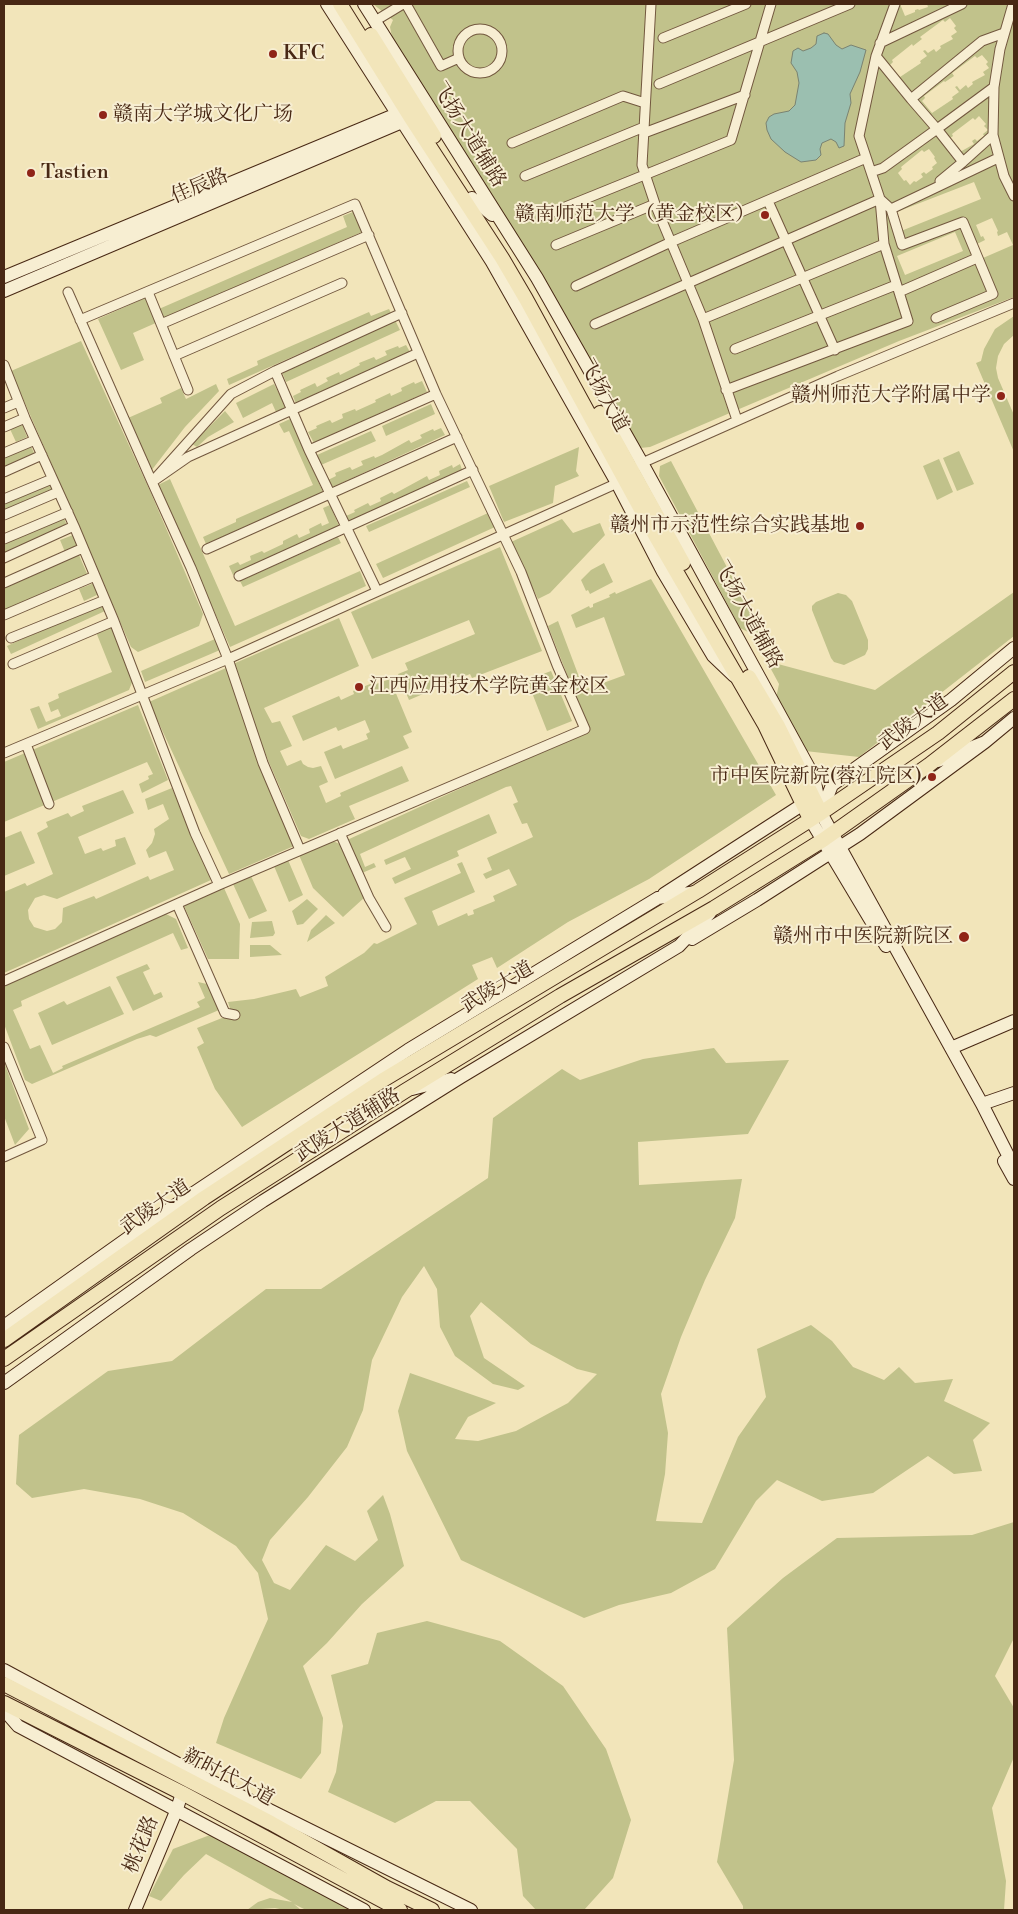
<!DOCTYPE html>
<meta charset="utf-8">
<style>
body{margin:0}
#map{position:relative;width:1018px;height:1914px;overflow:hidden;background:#f2e5ba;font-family:"Libre Bodoni",serif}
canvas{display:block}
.frame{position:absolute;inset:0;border:5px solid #482814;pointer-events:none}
</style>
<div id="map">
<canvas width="1018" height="1914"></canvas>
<div class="frame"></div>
</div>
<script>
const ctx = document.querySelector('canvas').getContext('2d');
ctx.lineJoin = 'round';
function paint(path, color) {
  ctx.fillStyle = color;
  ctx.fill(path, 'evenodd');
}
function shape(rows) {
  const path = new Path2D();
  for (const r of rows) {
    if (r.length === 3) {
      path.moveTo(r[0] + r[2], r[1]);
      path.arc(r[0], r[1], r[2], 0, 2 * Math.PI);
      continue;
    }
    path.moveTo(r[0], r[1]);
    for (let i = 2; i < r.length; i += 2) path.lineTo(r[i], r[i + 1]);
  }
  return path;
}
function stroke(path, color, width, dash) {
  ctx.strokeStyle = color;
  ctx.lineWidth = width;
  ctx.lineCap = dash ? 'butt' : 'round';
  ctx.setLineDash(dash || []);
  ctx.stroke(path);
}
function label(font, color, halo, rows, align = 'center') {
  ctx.font = font + ' "Libre Bodoni","Noto Serif SC",serif';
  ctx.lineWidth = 4;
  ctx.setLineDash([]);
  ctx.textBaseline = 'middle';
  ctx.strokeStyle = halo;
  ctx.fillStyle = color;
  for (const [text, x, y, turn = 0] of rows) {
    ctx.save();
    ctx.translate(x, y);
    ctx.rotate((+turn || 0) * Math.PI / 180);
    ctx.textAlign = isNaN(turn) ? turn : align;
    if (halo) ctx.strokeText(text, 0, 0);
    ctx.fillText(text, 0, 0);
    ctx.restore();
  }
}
paint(shape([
 [373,4,900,4,905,16,915,12,915,10,918,9,919,10,928,7,927,4,1014,4,1014,297,899,341,650,447,640,448,392,37,390,27,393,20],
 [950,18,956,26,954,28,957,32,951,36,953,39,940,46,941,48,936,52,934,49,928,53,925,50,923,51,927,56,920,61,921,63,900,77,890,65,893,62,892,60,912,44,913,46,922,39,920,37,943,20,945,22],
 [982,55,988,62,986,64,989,68,983,72,985,75,972,82,973,84,968,88,966,85,960,90,957,86,955,87,959,92,952,97,953,99,932,113,922,101,925,98,924,96,944,81,945,82,954,76,952,73,975,56,977,58],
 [979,116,986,124,984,126,988,130,983,134,984,136,977,141,975,139,972,141,974,144,960,152,948,140,953,136,952,134,973,118,975,120],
 [929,149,935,157,934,158,937,163,932,167,933,169,926,174,924,172,921,174,923,177,916,182,914,181,910,185,906,180,904,181,898,173,902,169,901,167,922,150,924,152],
 [974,182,981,199,901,231,894,213],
 [992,218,998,231,997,232,998,236,1007,232,1013,245,983,258,977,244,985,240,983,236,981,237,976,225],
 [955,232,963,251,905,275,897,256],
 [353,212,362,232,133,333,144,360,121,370,98,319,145,298,152,312,347,227,343,216],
 [389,309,391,313,229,385,227,379,258,365,257,361,369,312,371,316],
 [1014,316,1014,335,1004,344,998,356,996,368,998,378,1014,415,1014,452,976,363,981,361,984,349,995,329],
 [395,320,400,330,286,382,282,372],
 [81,341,150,491,203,614,199,626,138,652,131,647,11,371],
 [406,345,410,352,296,404,293,396,301,392,300,390,315,383,317,387,328,381,326,378,339,372,340,375,360,365,359,363,374,357,376,360,387,355,385,351,398,346,399,348],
 [422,381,427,392,314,443,308,432,317,428,316,426,330,420,332,423,343,418,342,414,355,409,356,411,376,402,375,400,390,393,391,396,402,391,401,388,414,382,415,384],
 [216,384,219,391,185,427,151,471,128,418,162,403,160,398,181,388,186,399],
 [274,384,286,407,276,412,272,403,243,418,236,403],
 [431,404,435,414,386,436,382,426],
 [225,411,234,422,208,437,197,447,192,444],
 [290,419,323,492,206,544,203,537,236,522,236,519,313,485,289,431,284,433,279,424],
 [22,424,27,437,16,442,10,429],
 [441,428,445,435,331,488,328,480,336,476,335,473,350,467,352,470,363,465,361,461,374,456,375,458,382,455,409,440,411,443,422,438,420,435,433,429,434,431],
 [371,431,376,441,321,465,317,455],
 [30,444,34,453,4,467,4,456],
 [579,447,576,471,579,476,555,486,553,503,504,522,489,486],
 [959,451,974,484,957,491,943,458],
 [939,459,953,492,937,500,923,466],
 [671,461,778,664,875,690,1014,592,1014,636,859,757,805,751,776,698,779,684,752,634,740,628,659,476,660,466],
 [460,464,463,472,350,524,346,516,355,512,354,510,368,503,370,506,381,501,380,498,392,492,394,494,427,476,429,480,440,475,439,471,452,465,453,468],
 [170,479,235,626,360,571,366,586,230,647,158,485],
 [467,481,470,487,369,532,366,526],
 [49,484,52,490,4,510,4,503],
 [330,505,339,526,233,575,229,566,238,562,240,565,251,560,250,556,262,551,264,553,283,544,283,541,297,534,299,538,310,533,309,529,321,523,322,526,329,523,323,508],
 [488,513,495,527,383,578,376,564],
 [64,518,67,526,4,554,4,544],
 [562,519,573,533,600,523,605,535,550,593,538,599,511,542],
 [73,535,78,547,65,552,60,540],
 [338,537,341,543,243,587,240,581],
 [500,547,542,651,472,678,470,674,409,700,398,674,408,670,405,663,475,634,469,620,372,659,351,612],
 [79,555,88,576,4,612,4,588],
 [604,563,613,582,590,594,588,590,586,591,581,580,591,570],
 [651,579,776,795,649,879,568,922,497,968,492,957,472,965,478,979,242,1127,215,1089,197,1047,204,1043,197,1028,227,1016,231,1012,228,1002,254,999,296,989,300,997,328,986,325,977,364,953,374,943,377,944,417,924,404,898,461,873,457,864,462,862,475,892,432,911,438,926,467,913,468,916,474,914,473,910,495,901,493,896,517,885,509,869,486,879,483,874,492,870,487,858,533,837,527,823,522,824,513,804,518,802,511,786,506,787,360,854,365,867,374,863,376,867,362,873,347,840,589,730,548,626,558,621,584,690,625,675,604,617,576,628,571,615,589,606,590,608,593,607,593,604,610,597,609,595,615,592,616,594],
 [94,583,99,594,84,601,79,589],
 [838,593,846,595,852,601,868,640,868,649,865,655,844,665,834,662,831,658,812,610,812,606,816,602],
 [101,603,105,611,11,654,7,646],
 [339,618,359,666,264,708,272,723,280,721,292,746,280,751,287,766,301,760,303,764,308,767,313,768,321,766,328,782,319,786,326,803,341,796,340,793,402,766,409,781,349,806,355,819,309,839,301,836,251,721,251,713,233,664],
 [112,627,133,680,129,690,38,729,30,709,39,706,46,722,61,716,58,709,51,712,48,703,59,698,58,694,112,672,96,632],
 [215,639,220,650,145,682,141,671],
 [226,668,260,765,294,846,229,874,149,702],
 [551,671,572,721,547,731,527,680],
 [390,679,412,732,403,736,409,748,335,779,324,752,341,745,343,749,368,739,366,734,370,732,365,720,338,731,336,727,303,741,292,716,339,696,341,700,354,694,353,691,375,682,376,684],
 [138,705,168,780,142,793,139,784,149,779,148,776,153,774,147,762,4,822,4,762],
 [172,788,211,880,4,973,4,892,25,883,27,886,53,874,37,833,48,827,46,822,68,813,71,817,84,811,82,806,123,790,134,813,78,837,85,854,101,848,103,851,116,846,115,840,125,837,136,864,57,899,44,895,35,898,28,910,29,919,34,927,47,931,55,929,62,922,63,908,94,896,96,899,148,876,150,880,174,870,166,851,149,858,146,850,152,843,155,834,154,829,169,819,163,804,148,810,145,799],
 [489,814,497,833,457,851,459,856,395,884,392,878,411,869,405,857,386,865,384,860],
 [21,831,35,863,4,876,4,838],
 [333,841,342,845,365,897,343,917,313,888,299,855],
 [288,860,303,895,289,902,274,866],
 [251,876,267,911,249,919,233,884],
 [224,888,240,924,239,959,208,959,184,906],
 [307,899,318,909,303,924,297,925,292,911],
 [166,914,176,919,188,948,181,950,173,933,21,1001,22,1006,13,1010,30,1049,40,1045,53,1073,63,1068,62,1066,200,1007,197,1002,205,998,198,982,207,984,219,1010,156,1037,150,1035,137,1039,32,1084,25,1080,4,1024,4,986],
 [326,915,335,923,307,942,311,930],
 [272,921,275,933,273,936,250,938,252,922],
 [250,945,270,945,282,955,250,957],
 [147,964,150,969,143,972,154,995,161,992,163,997,133,1011,116,977],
 [110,986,124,1014,52,1045,38,1013,64,1001,67,1005],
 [714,1048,726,1063,789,1060,748,1134,638,1142,639,1185,742,1179,735,1218,705,1280,681,1337,661,1394,668,1433,665,1474,656,1521,702,1523,738,1437,766,1397,757,1349,811,1325,832,1341,853,1367,884,1380,899,1367,915,1383,953,1379,944,1401,990,1423,973,1440,982,1471,954,1474,928,1456,873,1493,822,1501,777,1480,756,1501,715,1569,671,1593,619,1605,584,1618,461,1560,407,1451,398,1411,410,1373,496,1403,468,1417,455,1439,478,1441,516,1431,568,1403,597,1374,577,1369,531,1344,481,1302,470,1316,484,1358,525,1386,518,1390,493,1384,455,1356,440,1327,437,1289,424,1266,402,1297,372,1360,363,1410,347,1447,308,1497,270,1540,262,1560,274,1583,290,1590,326,1545,355,1561,378,1540,367,1511,383,1495,390,1514,404,1566,362,1604,327,1643,303,1666,323,1718,321,1753,301,1779,216,1743,224,1718,268,1619,258,1573,236,1546,183,1513,140,1499,84,1489,32,1498,16,1484,19,1435,108,1371,172,1361,266,1289,321,1289,488,1178,493,1118,562,1069,580,1080,643,1059],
 [4,1062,29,1129,15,1145,4,1116],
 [1014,1522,1014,1638,995,1676,1014,1708,1014,1757,992,1808,1006,1881,1004,1910,743,1910,743,1906,717,1862,734,1760,727,1628,783,1578,837,1538,972,1535],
 [427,1621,500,1641,563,1686,606,1749,631,1820,613,1878,584,1910,536,1910,523,1896,517,1849,470,1801,436,1801,395,1823,328,1792,336,1772,343,1726,331,1675,368,1664,377,1633],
 [210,1835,354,1910,306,1910,294,1904,301,1910,284,1910,275,1908,247,1910,258,1902,270,1898,292,1902,206,1854,184,1875,161,1901,149,1896,173,1849]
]), '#c1c28b');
const water = shape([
 [824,33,828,34,836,45,842,49,851,45,866,50,860,72,850,94,851,103,845,123,844,146,839,148,836,142,831,139,822,143,820,149,821,155,816,160,801,162,785,152,771,139,767,130,766,123,769,117,774,114,789,111,795,105,799,83,797,72,791,63,793,51,798,48,803,51,811,48,816,44,817,36,824,33]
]);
paint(water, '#9bbfb0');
stroke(water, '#7a8372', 1);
const street = shape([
 [406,4,441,66,459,58],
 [651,4,642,165,655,204,703,319,737,420],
 [1013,4,1000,49,994,87,993,135,1004,176,1014,196],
 [375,21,403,4],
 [480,51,22],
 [663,38,746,4],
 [880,43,962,4],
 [876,56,911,99,982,41,1004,33],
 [659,84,850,4],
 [644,133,745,95],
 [993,135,963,162,937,129,994,87],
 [512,143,623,96,645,103],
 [871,172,883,168,937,129,911,99],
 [525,176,644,127],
 [940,181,963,162],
 [768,201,835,350],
 [891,209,998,158],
 [543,216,731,140,771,4],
 [556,245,655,204],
 [576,286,671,242,866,158],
 [68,292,152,482,188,457,418,353],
 [148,292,188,390],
 [899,292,977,258],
 [703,319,884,244],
 [161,324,369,235],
 [595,324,880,199,891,209,902,245,963,222,993,294,936,318],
 [735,349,896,285],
 [174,356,342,283],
 [4,365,25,418,74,526,114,621,195,833,219,885],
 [275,371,309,450,377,591],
 [726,390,908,321,884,244,880,199,859,136,876,56,895,4],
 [4,408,18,402],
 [4,427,25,418],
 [309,450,436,394],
 [4,453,35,440],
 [639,466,642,463,838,376,1014,303],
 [4,472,42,455],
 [4,499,52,479],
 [4,515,58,492],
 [4,539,68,512],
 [207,549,457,437],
 [4,558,74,526],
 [239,576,473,470],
 [4,583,83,548],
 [4,615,95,576],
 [11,638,105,600],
 [13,664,114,621],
 [26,744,49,804],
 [4,753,228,659,622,481],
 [340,833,369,898,386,927],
 [300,850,263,763,228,659,191,568,152,482,231,394,275,371,402,313],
 [177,904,225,1013,235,1015],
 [4,981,219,885,585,729,557,665,521,572,436,394,355,204,80,320],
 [4,1047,42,1140,4,1157]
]);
const secondary = shape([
 [327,4,492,262,617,483,663,572,713,656,734,676],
 [364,4,537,278,642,463,814,777,821,813,982,1104,1014,1167],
 [472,198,492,215],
 [4,277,404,111],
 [4,291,409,119],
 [938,761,985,742,1014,718],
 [821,813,832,785,951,700,1014,648],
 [810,819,886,946],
 [664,894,811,799],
 [692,939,757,900,860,834,985,742],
 [951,1048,1014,1021],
 [412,1089,451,1079],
 [982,1104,1014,1093],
 [1004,1161,1014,1179],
 [4,1326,159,1216,408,1050,658,898,696,892],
 [4,1383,191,1249,263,1201,461,1077,679,946,710,913],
 [4,1670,195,1773,471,1910],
 [4,1710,18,1726,364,1910],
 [135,1910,177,1809,182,1793]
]);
const primary = shape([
 [340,4,411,118,502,258,526,299,655,535,765,725,810,819],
 [371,35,434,136],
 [600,413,683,563],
 [749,677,778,726,821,813],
 [4,1340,204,1198,383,1080,698,891,821,813,938,733,1014,672],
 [4,1359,221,1208,405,1091,560,996,714,908,823,840,929,765,1014,699],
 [4,1684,271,1823,387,1888,432,1910],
 [4,1703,182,1793,400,1910]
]);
stroke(street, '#72573e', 11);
stroke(secondary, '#482814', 14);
stroke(primary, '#482814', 16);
stroke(street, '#f7eed2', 9);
stroke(secondary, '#f7eed2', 12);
stroke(primary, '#f2e5ba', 14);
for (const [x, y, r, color] of [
 [273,54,5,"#8f2418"],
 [103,115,5,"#8f2418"],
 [31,173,5,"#8f2418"],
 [765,215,5,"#8f2418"],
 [1001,396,5,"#8f2418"],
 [860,526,5,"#8f2418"],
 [359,687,5,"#8f2418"],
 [932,777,5,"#8f2418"],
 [964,937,6,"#8f2418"]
]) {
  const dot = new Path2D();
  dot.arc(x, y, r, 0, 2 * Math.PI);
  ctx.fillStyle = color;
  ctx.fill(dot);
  stroke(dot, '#f7eed2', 2);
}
label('20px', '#482814', '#f7eed2', [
 ["KFC",283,54,"left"],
 ["赣南大学城文化广场",113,115,"left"],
 ["Tastien",41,173,"left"],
 ["赣南师范大学（黄金校区）",755,215],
 ["赣州师范大学附属中学",991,396],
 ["赣州市示范性综合实践基地",850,526],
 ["江西应用技术学院黄金校区",369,687,"left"],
 ["市中医院新院(蓉江院区)",922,777],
 ["赣州市中医院新院区",953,937]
], 'right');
label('20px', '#482814', '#f7eed2', [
 ["飞扬大道辅路",468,135,58],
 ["佳辰路",200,187,-23],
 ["飞扬大道",603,396,61],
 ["飞扬大道辅路",747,615,61],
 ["武陵大道",914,723,-36],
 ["武陵大道",498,988,-31],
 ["武陵大道辅路",348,1126,-32],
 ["武陵大道",156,1208,-35],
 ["新时代大道",228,1778,28],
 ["桃花路",142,1845,-68]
]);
</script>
